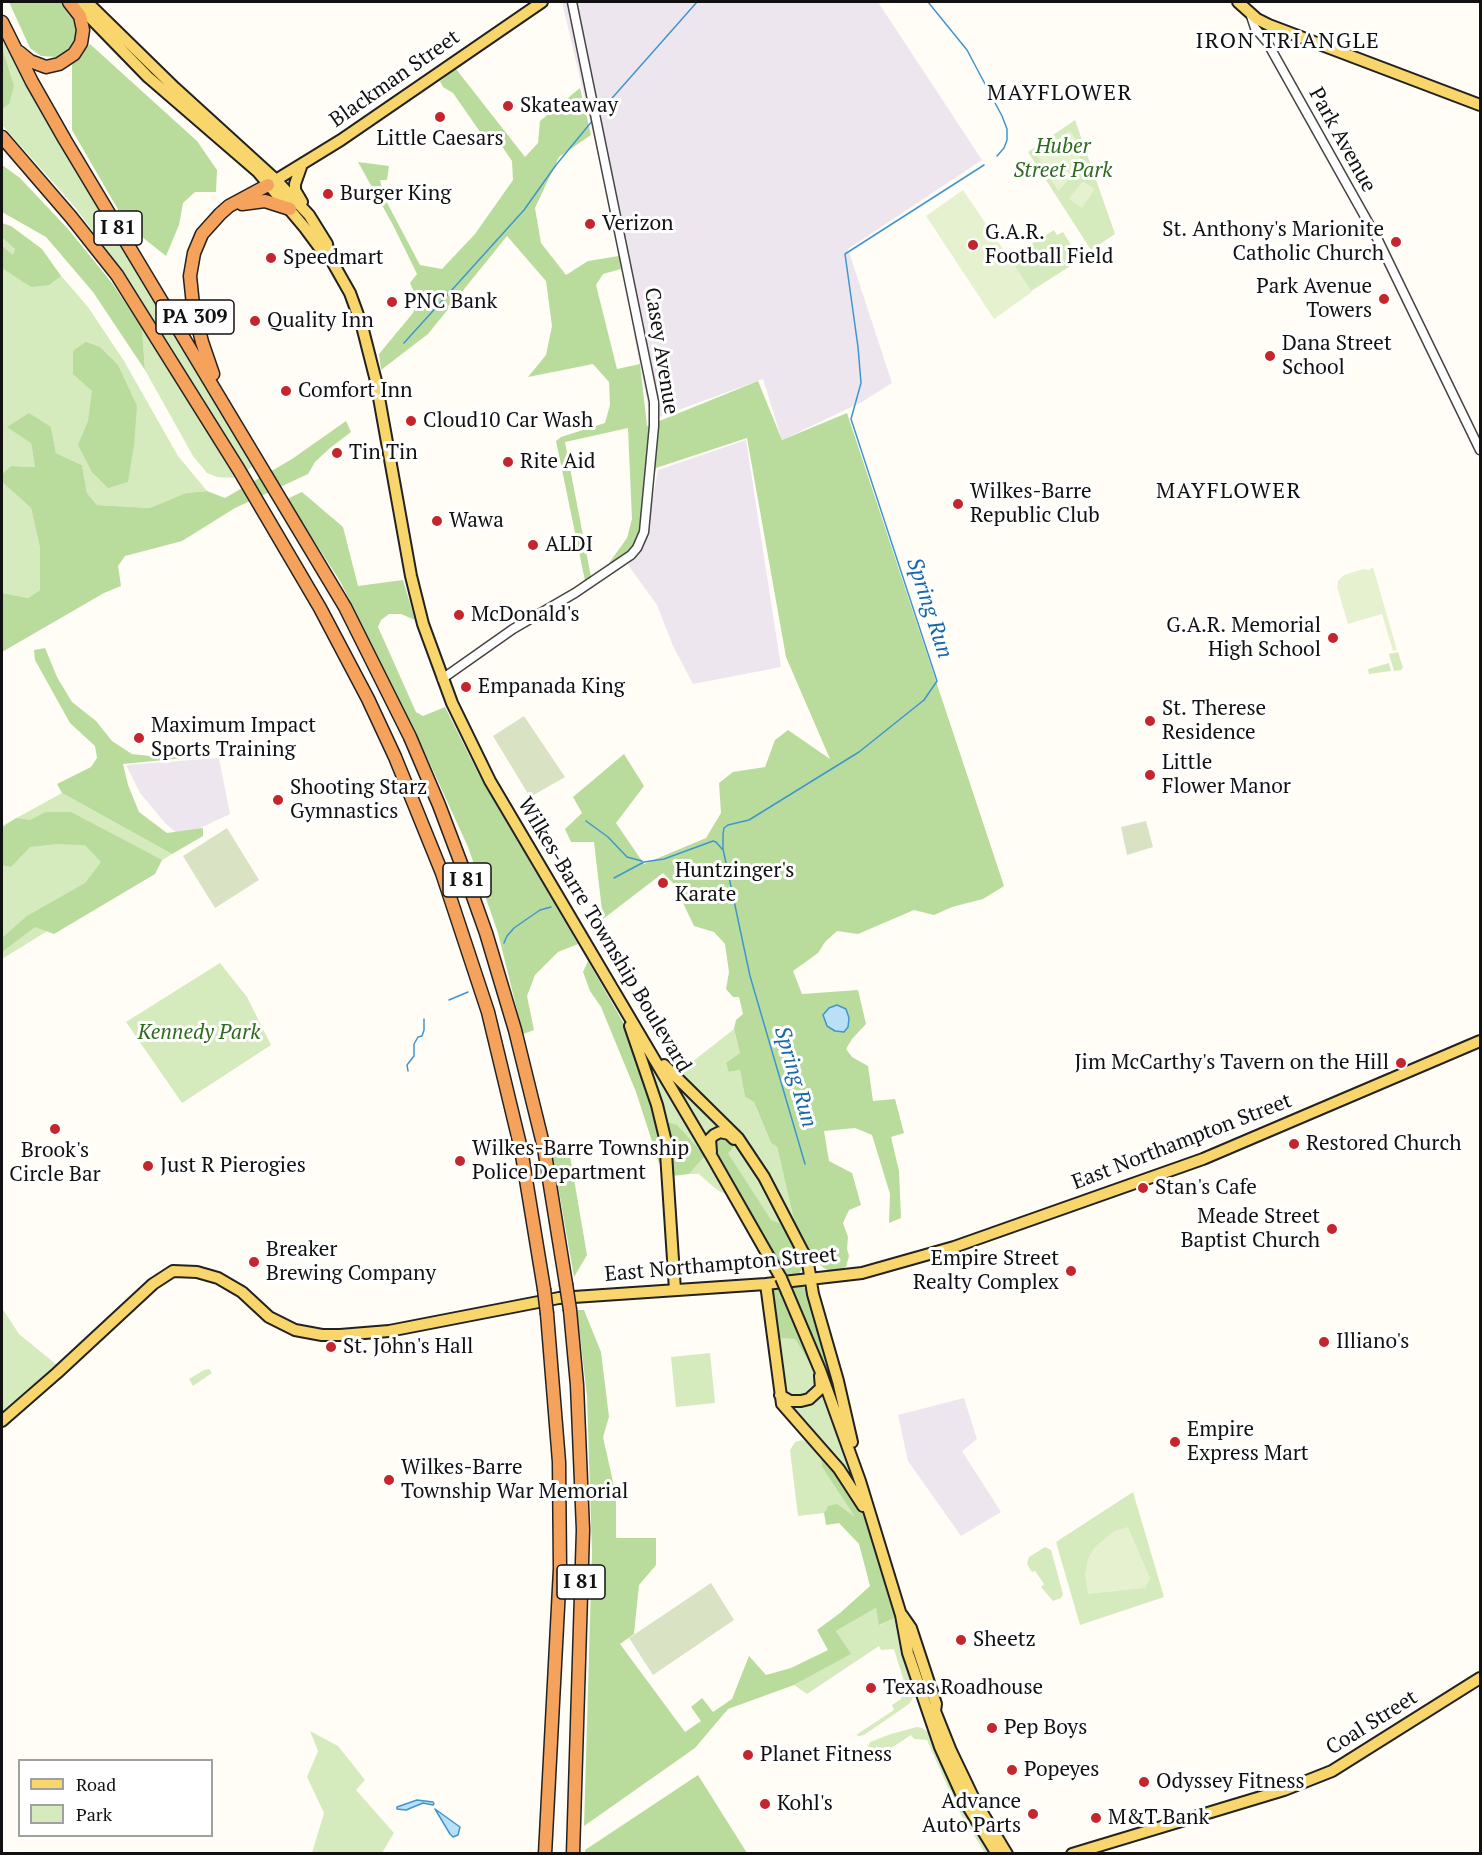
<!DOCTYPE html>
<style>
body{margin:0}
#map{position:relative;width:1482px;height:1855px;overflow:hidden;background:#fffdf5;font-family:"PT Serif",serif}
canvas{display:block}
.frame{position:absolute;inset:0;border:3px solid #111;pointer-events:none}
.legend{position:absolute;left:18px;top:1759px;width:195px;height:78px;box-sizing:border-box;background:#fff;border:2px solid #a0a0a0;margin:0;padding:8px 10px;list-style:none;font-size:18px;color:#111}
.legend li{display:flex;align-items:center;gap:12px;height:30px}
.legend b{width:30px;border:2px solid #a0a0a0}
</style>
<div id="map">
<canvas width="1482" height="1855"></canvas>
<div class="frame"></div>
<ul class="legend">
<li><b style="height:8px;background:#f9d66b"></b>Road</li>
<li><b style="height:16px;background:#d5ebbd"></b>Park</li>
</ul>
</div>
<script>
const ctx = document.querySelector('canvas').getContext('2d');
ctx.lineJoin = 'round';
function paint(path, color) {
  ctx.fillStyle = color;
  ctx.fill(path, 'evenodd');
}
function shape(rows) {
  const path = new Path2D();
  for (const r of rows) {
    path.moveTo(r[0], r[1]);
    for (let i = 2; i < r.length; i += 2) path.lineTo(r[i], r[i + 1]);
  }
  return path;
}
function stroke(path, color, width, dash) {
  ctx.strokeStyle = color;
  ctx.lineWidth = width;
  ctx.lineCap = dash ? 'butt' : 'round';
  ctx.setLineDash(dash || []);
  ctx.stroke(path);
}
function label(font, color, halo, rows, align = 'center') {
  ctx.font = font + ' "PT Serif",serif';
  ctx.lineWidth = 6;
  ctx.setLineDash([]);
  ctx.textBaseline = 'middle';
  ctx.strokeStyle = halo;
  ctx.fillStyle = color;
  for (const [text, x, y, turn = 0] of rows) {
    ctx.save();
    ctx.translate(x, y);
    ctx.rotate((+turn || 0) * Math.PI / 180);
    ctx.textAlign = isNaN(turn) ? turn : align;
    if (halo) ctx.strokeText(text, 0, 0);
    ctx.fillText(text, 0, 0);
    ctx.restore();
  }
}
paint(shape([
 [562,2,878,2,982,160,848,249,892,383,862,402,782,440,763,379,651,420,635,341,626,274],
 [746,440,781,667,693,684,673,646,657,605,628,565,644,542,658,470],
 [219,758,230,814,181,837,165,823,140,793,126,765],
 [964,1398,977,1439,962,1451,1001,1512,961,1536,908,1461,898,1415]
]), '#eee6ef');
paint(shape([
 [2,36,57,136,256,464,245,472,125,276,75,207,2,125],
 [1075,120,1115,234,1091,250,1028,152],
 [2,227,38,249,88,307,124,361,178,456,207,491,186,493,151,508,97,505,87,493,82,465,56,453,51,427,31,443,35,467,11,466,2,474],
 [1054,230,1057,235,1063,232,1080,260,1031,291,1009,258],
 [142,328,238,478,217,477,207,473,193,456,145,370],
 [2,482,31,508,40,548,40,590,28,598,2,593],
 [1398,652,1403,668,1401,670,1394,671,1389,654],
 [1389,663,1391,671,1369,674,1368,669],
 [62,793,172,854,2,959,2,826],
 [220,963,247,997,271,1045,182,1103,126,1022],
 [734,1029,740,1053,729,1072,740,1070,745,1097,754,1102,771,1143,777,1147,794,1220,770,1176,757,1156,744,1140,678,1073],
 [644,1052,666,1091,705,1156,727,1193,723,1193,717,1190,699,1174,689,1174,705,1156,666,1122],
 [670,1076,720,1126,706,1136],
 [718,1137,731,1140,753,1168,803,1262,771,1221,727,1152,734,1148,716,1139],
 [2,1308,19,1334,57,1365,2,1413],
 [775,1338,795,1339,816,1374,818,1385,806,1397,791,1396,783,1389],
 [710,1353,715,1403,676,1407,671,1357],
 [209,1369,212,1373,193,1386,189,1379,204,1370],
 [824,1392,861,1497,788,1406],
 [802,1440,814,1445,820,1452,822,1467,857,1519,828,1506,824,1513,798,1516,790,1450,795,1442],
 [1133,1492,1164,1597,1080,1625,1056,1542],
 [1045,1547,1051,1550,1063,1594,1061,1598,1053,1601,1041,1587,1044,1584,1035,1571,1032,1572,1027,1564,1029,1557],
 [876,1608,880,1625,895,1618,915,1695,909,1704,864,1735,859,1736,856,1735,894,1710,892,1705,901,1699,902,1690,906,1688,894,1649,881,1650,879,1646,807,1694,794,1685,850,1654,836,1631],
 [917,1727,922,1728,928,1732,955,1797,988,1853,985,1853,956,1806,927,1740,914,1739,911,1735,870,1762,866,1751,870,1742,891,1734],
 [310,1731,338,1746,365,1780,356,1790,394,1833,382,1853,312,1853,324,1813,307,1777,318,1751]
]), '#d5ebbd');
paint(shape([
 [9,2,63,2,74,14,79,27,78,39,69,51,57,57,41,56,30,48],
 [90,44,197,141,217,170,216,192,195,192,183,203,179,225,166,256,127,225,72,130,72,64],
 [2,48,14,86,9,104,2,109],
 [456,69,525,157,538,143,540,121,580,88,591,135,559,157,535,208,541,243,566,275,588,261,619,256,621,269,603,274,596,285,617,369,640,364,647,426,758,381,782,440,847,413,1004,886,983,899,952,907,934,915,914,910,858,934,837,931,825,942,818,953,793,971,802,994,858,990,866,1024,852,1039,846,1049,852,1057,868,1066,873,1101,895,1099,904,1133,891,1137,899,1171,901,1218,889,1223,890,1194,872,1135,855,1128,824,1131,829,1161,852,1173,861,1205,849,1210,843,1223,848,1237,847,1249,849,1256,846,1267,832,1272,824,1268,813,1259,794,1220,777,1147,771,1143,754,1102,745,1097,740,1070,729,1072,726,1063,740,1053,734,1029,736,1020,743,1014,739,997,733,997,726,989,729,972,725,944,714,932,694,926,674,884,663,873,603,919,594,842,571,842,565,829,582,813,573,797,624,754,644,786,616,823,644,864,706,838,721,813,719,783,733,772,765,767,775,740,788,730,830,759,786,657,747,438,656,468,638,537,630,551,609,566,609,563,627,538,632,519,628,428,565,442,591,577,585,581,556,441,561,437,605,423,610,405,609,382,593,364,528,377,546,355,552,326,546,281,507,236,428,334,381,370,379,354,413,313,418,301,410,283,417,274,393,225,358,162,389,166,387,180,380,180,384,197,420,265,442,269,475,234,513,180,512,161,495,136,485,139,453,93,443,87,440,81],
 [2,165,20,178,68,229,112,283,142,328,145,370,93,292,46,237,2,212],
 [2,223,11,226,42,249,61,276,49,285,31,287,2,268,2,246,13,255,15,249,2,237],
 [86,342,100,347,118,365,137,406,134,445,128,482,108,488,92,472,78,445,88,421,92,391,73,374,73,354,74,350],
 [29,413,51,427,56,453,82,465,87,493,97,505,150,508,186,493,207,491,225,498,292,459,346,421,351,432,330,448,315,462,308,474,235,508,182,541,125,556,118,566,121,586,104,593,2,652,2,593,28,598,40,590,40,548,31,508,2,482,2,474,11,466,35,467,31,443,7,427],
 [302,492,343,527,358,586,403,580,415,620,401,614,389,614,381,620,378,627,416,712,423,716,445,707,480,777,578,944,558,952,535,975,527,996,534,1030,523,1034,498,933,468,847,416,733,340,581,287,499],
 [45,648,57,677,72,702,96,721,112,741,132,754,160,757,195,757,123,764,128,785,139,812,167,833,203,828,203,836,172,854,62,793,57,784,91,767,97,758,95,746,70,723,35,660,34,650],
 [46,812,71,812,162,860,155,874,54,934,35,927,2,952,2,938,27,916,85,883,101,862,85,845,57,844,30,847,11,867,2,865,2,828,16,818,30,820],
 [588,961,623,1022,634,1051,650,1096,659,1131,662,1164,659,1163,636,1092,601,1007,590,991,583,972],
 [666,1122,677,1125,705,1156,689,1174,672,1176],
 [725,1138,734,1147,728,1153,771,1220,781,1224,803,1262,803,1267,799,1274,784,1276,769,1244,714,1147,716,1139],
 [568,1144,587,1255,574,1277,551,1146],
 [794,1284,800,1284,807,1290,812,1301,835,1389,791,1291],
 [776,1288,778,1288,816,1374,795,1339,775,1338,771,1291],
 [577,1310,584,1310,601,1352,609,1417,603,1437,616,1495,616,1538,656,1538,656,1565,639,1585,634,1634,620,1644,685,1732,701,1721,691,1707,702,1698,713,1712,732,1699,749,1656,766,1675,791,1668,828,1650,817,1630,840,1613,870,1586,859,1544,839,1523,826,1525,824,1513,828,1506,837,1504,855,1517,822,1467,820,1452,854,1497,863,1513,878,1553,895,1618,879,1625,876,1608,836,1631,851,1654,794,1685,728,1709,695,1748,584,1826,592,1553,587,1396],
 [698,1775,747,1853,585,1853,585,1850]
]), '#b9dc9c');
paint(shape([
 [524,716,565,777,530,797,493,736],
 [1146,821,1153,847,1127,855,1121,827],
 [227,828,259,880,215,908,183,856],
 [711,1583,734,1620,653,1675,629,1638]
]), '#d9e3c4');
paint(shape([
 [1070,131,1077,141,1081,163,1078,170,1058,191,1036,154],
 [1083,181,1095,189,1082,208,1069,199],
 [963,190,1032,292,994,319,926,216],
 [1373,567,1397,650,1393,651,1382,614,1348,624,1337,587,1338,581,1344,575,1363,569,1369,570],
 [1128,1527,1150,1578,1145,1588,1088,1594,1085,1574,1088,1559,1094,1548,1114,1531]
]), '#e6f2cf');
const water = shape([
 [837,1005,846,1009,849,1018,848,1027,844,1032,835,1031,827,1026,823,1015,829,1008,837,1005],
 [417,1800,433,1802,434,1804,433,1805,423,1803,406,1810,397,1809,397,1807,417,1800],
 [435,1809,460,1827,458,1835,453,1837,450,1834,435,1809]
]);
paint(water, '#b9e0f7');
stroke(water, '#3f96cf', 1.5);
stroke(shape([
 [928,2,967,50,1002,116,1007,129,1007,140,1004,148,997,156],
 [598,114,697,2],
 [404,343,524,210,556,165,593,120],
 [586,821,608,837,627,857,642,861],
 [614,878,644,862,664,859,713,841,716,842,722,849],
 [504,943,507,936,514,928,540,910,551,907],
 [449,1000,468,992],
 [408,1071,407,1065,414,1056,414,1044,418,1037,422,1036,424,1030,424,1019],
 [805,1164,750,976,723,849,723,834,724,828,728,825,749,820,859,752,924,700,937,681,851,419,861,383,858,347,845,254,984,165]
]), '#3f96cf', 1.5);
const minor = shape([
 [1250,13,1255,28,1267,42,1378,240,1480,450],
 [442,679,513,629,575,593,631,555,637,548,644,532,654,426,654,402,572,2]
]);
const major = shape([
 [75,2,148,77,258,172,305,228,322,251,329,256],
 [87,2,175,88,276,180,309,215,327,244,329,256,350,293,362,326,376,381,411,576,423,624,452,703,490,781,712,1157,781,1278],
 [1238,2,1257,19,1269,25,1480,105],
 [301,167,295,184,295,190,302,202],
 [271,183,341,140,542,2],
 [630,1026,657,1105,665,1138,675,1290],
 [664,1065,738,1138,764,1177,803,1252,808,1263,813,1294,838,1381,852,1442],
 [711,1152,710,1139,714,1135,720,1132,729,1134,734,1139],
 [766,1284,782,1404,839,1469,863,1506],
 [787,1292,820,1370,860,1481,901,1615,908,1653,940,1747,964,1800,997,1854],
 [780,1395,790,1401,801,1401,809,1399,821,1388,820,1376],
 [2,1421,57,1373,153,1284,173,1271,197,1272,218,1278,242,1292,269,1317,295,1330,322,1335,340,1335,389,1331,559,1298,766,1284,862,1273,954,1247,1203,1159,1480,1041],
 [902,1615,911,1628,936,1704,935,1711,951,1751,974,1799,1007,1854],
 [1072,1854,1284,1790,1332,1771,1480,1678]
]);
const highway = shape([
 [2,22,32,82,65,140,345,607,410,737,439,805,465,874,486,933,515,1030,544,1148,566,1284],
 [19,52,30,61,46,67,59,64,74,54,81,43,83,30,80,16,69,2],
 [2,137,71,217,117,275,239,470,320,608,368,699,395,757,442,873,488,1012,521,1149,544,1289],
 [242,204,265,201,290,209],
 [213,374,202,342,193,305,190,276,194,253,202,234,220,214,229,206,268,185],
 [570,1310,577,1385,583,1530,573,1854],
 [545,1854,560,1569,559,1462,547,1314]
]);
stroke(minor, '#444', 11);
stroke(major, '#222', 14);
stroke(highway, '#222', 15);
stroke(minor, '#fff', 8);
stroke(major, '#f9d66b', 10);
stroke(highway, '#f5a25d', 12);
const majorBridge = shape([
 [781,1278,787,1292]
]);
const highwayBridge = shape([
 [566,1284,570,1310],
 [544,1289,547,1314]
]);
stroke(majorBridge, '#222', 14, []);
stroke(highwayBridge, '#222', 15, []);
stroke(majorBridge, '#f9d66b', 10);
stroke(highwayBridge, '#f5a25d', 12);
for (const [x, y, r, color] of [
 [508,106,6,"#c4262e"],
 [440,117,6,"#c4262e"],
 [328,194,6,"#c4262e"],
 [590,224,6,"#c4262e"],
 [1396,242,6,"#c4262e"],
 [973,245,6,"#c4262e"],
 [271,258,6,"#c4262e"],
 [1384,299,6,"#c4262e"],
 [392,302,6,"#c4262e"],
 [255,321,6,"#c4262e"],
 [1270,356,6,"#c4262e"],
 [286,391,6,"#c4262e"],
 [411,421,6,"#c4262e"],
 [337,453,6,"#c4262e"],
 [508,462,6,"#c4262e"],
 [958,504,6,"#c4262e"],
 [437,521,6,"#c4262e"],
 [533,545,6,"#c4262e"],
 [459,615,6,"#c4262e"],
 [1333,638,6,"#c4262e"],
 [466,687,6,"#c4262e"],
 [1150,721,6,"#c4262e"],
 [139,738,6,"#c4262e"],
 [1150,775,6,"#c4262e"],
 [278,800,6,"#c4262e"],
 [663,883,6,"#c4262e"],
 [1401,1063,6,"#c4262e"],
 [55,1129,6,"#c4262e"],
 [1294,1144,6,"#c4262e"],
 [460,1161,6,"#c4262e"],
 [148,1166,6,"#c4262e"],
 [1143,1188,6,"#c4262e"],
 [1332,1229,6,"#c4262e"],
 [254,1262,6,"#c4262e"],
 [1071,1271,6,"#c4262e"],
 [1324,1342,6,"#c4262e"],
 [331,1347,6,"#c4262e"],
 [1175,1442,6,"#c4262e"],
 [389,1480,6,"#c4262e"],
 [961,1640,6,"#c4262e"],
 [871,1688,6,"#c4262e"],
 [992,1728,6,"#c4262e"],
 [748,1755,6,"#c4262e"],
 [1012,1770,6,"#c4262e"],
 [1144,1782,6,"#c4262e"],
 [765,1804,6,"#c4262e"],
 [1033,1814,6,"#c4262e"],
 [1096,1818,6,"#c4262e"]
]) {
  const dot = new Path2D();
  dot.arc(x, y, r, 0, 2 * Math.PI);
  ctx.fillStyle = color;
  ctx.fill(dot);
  stroke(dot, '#fff', 2);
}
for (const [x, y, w] of [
 [118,228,48],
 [195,317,78],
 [467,880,48],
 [581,1582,48]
]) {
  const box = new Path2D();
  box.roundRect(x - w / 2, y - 17, w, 34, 4.5);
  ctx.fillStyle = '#fff';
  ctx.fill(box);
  stroke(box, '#111', 1.5);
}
label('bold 20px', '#111', null, [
 ["I 81",118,228],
 ["PA 309",195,317],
 ["I 81",467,880],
 ["I 81",581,1582]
]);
label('21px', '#111', '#fff', [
 ["Blackman Street",395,79,-35],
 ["Park Avenue",1342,140,61],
 ["Casey Avenue",661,351,81],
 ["Wilkes-Barre Township Boulevard",604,935,59],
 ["East Northampton Street",1182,1142,-21],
 ["East Northampton Street",721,1265,-5],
 ["Coal Street",1372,1723,-32]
]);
label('21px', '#111', '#fff', [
 ["Skateaway",520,106],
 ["Little Caesars",440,139,"center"],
 ["Burger King",340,194],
 ["Verizon",602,224],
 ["St. Anthony's Marionite",1384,230,"right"],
 ["Catholic Church",1384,254,"right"],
 ["G.A.R.",985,233],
 ["Football Field",985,257],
 ["Speedmart",283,258],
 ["Park Avenue",1372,287,"right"],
 ["Towers",1372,311,"right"],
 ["PNC Bank",404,302],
 ["Quality Inn",267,321],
 ["Dana Street",1282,344],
 ["School",1282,368],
 ["Comfort Inn",298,391],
 ["Cloud10 Car Wash",423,421],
 ["Tin Tin",349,453],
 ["Rite Aid",520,462],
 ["Wilkes-Barre",970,492],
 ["Republic Club",970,516],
 ["Wawa",449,521],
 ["ALDI",545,545],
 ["McDonald's",471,615],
 ["G.A.R. Memorial",1321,626,"right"],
 ["High School",1321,650,"right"],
 ["Empanada King",478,687],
 ["St. Therese",1162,709],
 ["Residence",1162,733],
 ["Maximum Impact",151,726],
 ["Sports Training",151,750],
 ["Little",1162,763],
 ["Flower Manor",1162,787],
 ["Shooting Starz",290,788],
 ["Gymnastics",290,812],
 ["Huntzinger's",675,871],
 ["Karate",675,895],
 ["Jim McCarthy's Tavern on the Hill",1389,1063,"right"],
 ["Restored Church",1306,1144],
 ["Wilkes-Barre Township",472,1149],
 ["Police Department",472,1173],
 ["Brook's",55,1151,"center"],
 ["Circle Bar",55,1175,"center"],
 ["Just R Pierogies",160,1166],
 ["Stan's Cafe",1155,1188],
 ["Meade Street",1320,1217,"right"],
 ["Baptist Church",1320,1241,"right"],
 ["Breaker",266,1250],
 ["Brewing Company",266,1274],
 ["Empire Street",1059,1259,"right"],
 ["Realty Complex",1059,1283,"right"],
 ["Illiano's",1336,1342],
 ["St. John's Hall",343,1347],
 ["Empire",1187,1430],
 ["Express Mart",1187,1454],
 ["Wilkes-Barre",401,1468],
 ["Township War Memorial",401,1492],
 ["Sheetz",973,1640],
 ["Texas Roadhouse",883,1688],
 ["Pep Boys",1004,1728],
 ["Planet Fitness",760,1755],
 ["Popeyes",1024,1770],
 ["Odyssey Fitness",1156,1782],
 ["Advance",1021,1802,"right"],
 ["Auto Parts",1021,1826,"right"],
 ["Kohl's",777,1804],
 ["M&T Bank",1108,1818]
], 'left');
label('italic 21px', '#2f6b1f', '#fff', [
 ["Huber",1063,147],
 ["Street Park",1063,171],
 ["Kennedy Park",199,1033]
]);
ctx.letterSpacing = '1.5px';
label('22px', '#111', '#fff', [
 ["IRON TRIANGLE",1288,42],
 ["MAYFLOWER",1060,94],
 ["MAYFLOWER",1229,492]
]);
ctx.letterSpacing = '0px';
label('italic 22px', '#1768a6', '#fff', [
 ["Spring Run",929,608,72],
 ["Spring Run",795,1077,74]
]);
</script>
